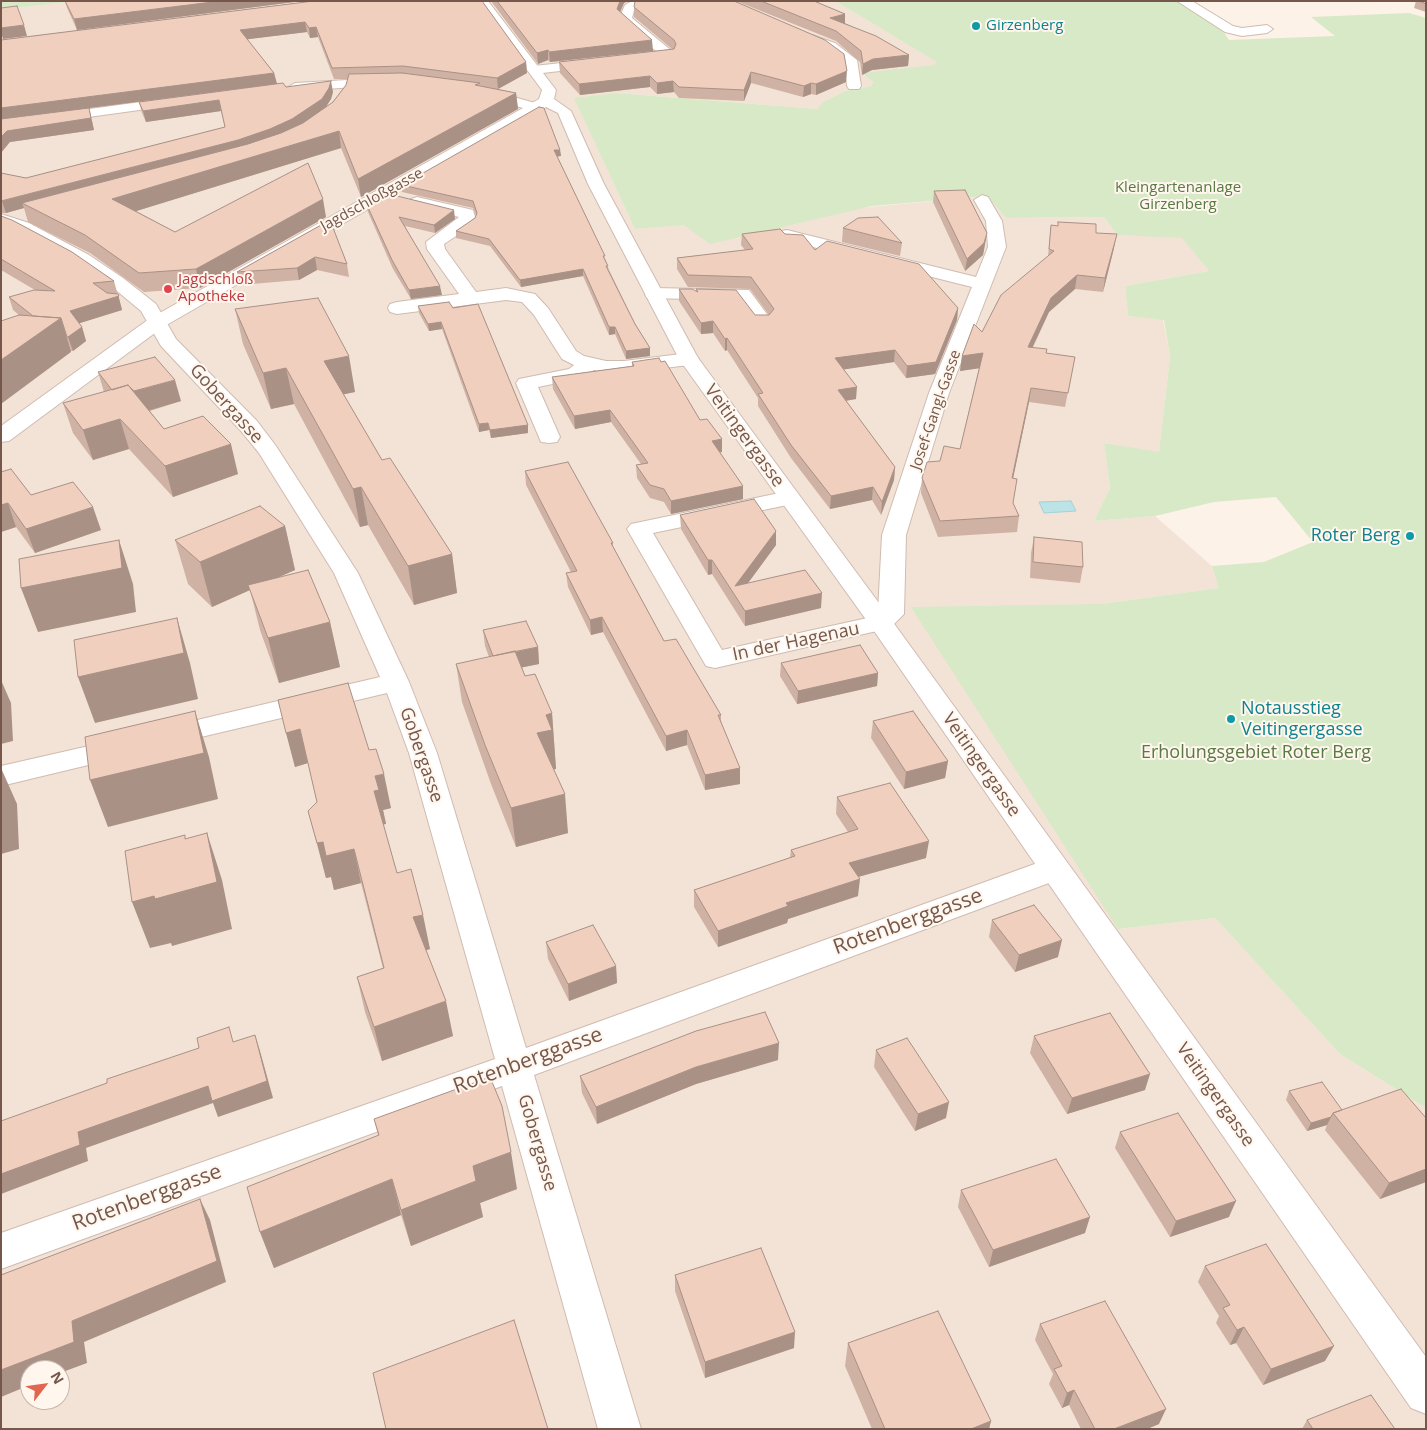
<!DOCTYPE html>
<meta charset="utf-8">
<style>
body{margin:0}
#map{position:relative;width:1427px;height:1430px;overflow:hidden;background:#fcf2e7;font-family:"Open Sans",sans-serif}
canvas{display:block}
.frame{position:absolute;inset:0;border:2px solid #75574c;pointer-events:none}
.north{position:absolute;left:20px;top:1360px;width:50px;height:50px;box-sizing:border-box;background:#fff6ed;border:1px solid #c8b6ad;border-radius:50%;rotate:60deg;font-size:14px;font-weight:700;line-height:20px;text-align:center;color:#75574c}
.north::after{content:'';display:block;margin:auto;width:18px;height:22px;background:#e26550;clip-path:polygon(50% 0,100% 100%,50% 72%,0 100%)}
</style>
<div id="map">
<canvas width="1427" height="1430"></canvas>
<div class="frame"></div>
<div class="north">N</div>
</div>
<script>
const ctx = document.querySelector('canvas').getContext('2d');
ctx.lineJoin = 'round';
function paint(path, color) {
  ctx.fillStyle = color;
  ctx.fill(path, 'evenodd');
}
function shape(rows) {
  const path = new Path2D();
  for (const r of rows) {
    path.moveTo(r[0], r[1]);
    for (let i = 2; i < r.length; i += 2) path.lineTo(r[i], r[i + 1]);
  }
  return path;
}
function stroke(path, color, width, dash) {
  ctx.strokeStyle = color;
  ctx.lineWidth = width;
  ctx.lineCap = dash ? 'butt' : 'round';
  ctx.setLineDash(dash || []);
  ctx.stroke(path);
}
function label(font, color, halo, rows, align = 'center') {
  ctx.font = font + ' "Open Sans",sans-serif';
  ctx.lineWidth = 4;
  ctx.setLineDash([]);
  ctx.textBaseline = 'middle';
  ctx.strokeStyle = halo;
  ctx.fillStyle = color;
  for (const [text, x, y, turn = 0] of rows) {
    ctx.save();
    ctx.translate(x, y);
    ctx.rotate((+turn || 0) * Math.PI / 180);
    ctx.textAlign = isNaN(turn) ? turn : align;
    if (halo) ctx.strokeText(text, 0, 0);
    ctx.fillText(text, 0, 0);
    ctx.restore();
  }
}
paint(shape([
 [75,1,835,1,938,62,933,65,863,74,873,82,871,86,845,91,823,102,817,109,616,93,575,99,635,229,987,196,1006,218,1104,217,1117,235,1182,237,1209,271,1125,286,1128,316,1163,319,1170,357,1159,453,1104,443,1110,488,1094,521,1155,516,1212,566,1220,588,1101,604,1118,929,1215,918,1340,1054,1426,1108,1426,1429,1,1429,1,10],
 [30,1370,60,1370,60,1400,30,1400]
]), '#f3e3d6');
paint(shape([
 [1,1,75,1,1,10],
 [835,1,1191,1,1226,22,1217,22,1229,40,1335,36,1311,17,1409,13,1426,18,1426,1108,1340,1054,1215,918,1118,929,911,607,1101,604,1219,588,1212,566,1264,562,1313,542,1276,497,1214,502,1155,516,1094,521,1110,488,1104,443,1159,452,1170,357,1164,320,1128,316,1125,286,1209,271,1182,238,1117,235,1104,217,1006,218,987,196,872,206,710,244,684,225,635,229,574,98,616,93,817,109,823,102,845,91,871,86,873,82,862,73,933,65,937,62]
]), '#d7e9c6');
const water = shape([
 [1071,501,1076,511,1044,513,1039,502,1071,501]
]);
paint(water, '#bce3e5');
stroke(water, '#a2d3d7', 1);
const minor = shape([
 [632,1,648,1,634,10,632,18,673,52,675,55,673,58,633,61,631,58,633,55,657,52,619,19,625,5,632,1],
 [1177,1,1192,1,1233,26,1242,28,1267,25,1273,29,1267,33,1242,36,1225,32,1177,1],
 [812,35,835,43,857,60,861,86,859,89,849,89,847,86,845,64,825,49,807,42,806,39,812,35],
 [598,59,605,63,603,66,534,74,527,70,534,66,598,59],
 [382,78,389,82,387,85,295,91,288,87,295,83,382,78],
 [482,88,542,105,544,108,537,112,477,95,475,92,477,89,482,88],
 [178,97,183,98,185,101,183,104,1,129,1,121,178,97],
 [982,195,988,197,1002,221,1006,247,949,393,906,535,904,614,890,628,715,668,706,666,627,529,631,524,789,491,797,493,800,498,797,503,653,533,722,650,872,617,878,612,882,535,929,393,972,287,781,239,778,235,781,231,787,230,976,277,988,247,986,221,974,200,982,195],
 [417,197,473,210,476,220,474,224,444,244,445,249,476,292,506,288,535,294,548,308,576,351,584,356,606,361,624,361,689,353,696,355,699,359,696,363,689,365,624,373,606,373,594,370,582,378,538,387,560,437,557,442,549,443,541,442,516,383,519,379,569,369,574,365,562,359,534,315,522,302,506,300,397,314,390,312,388,308,390,304,397,302,459,294,427,249,426,242,459,217,411,205,409,202,411,199,417,197],
 [1,214,29,223,89,255,123,278,156,304,176,339,257,421,276,446,358,573,409,682,437,753,526,1048,1043,861,1054,858,1065,861,1069,869,1065,877,534,1075,641,1429,598,1429,502,1086,1,1269,1,1233,495,1059,409,753,387,693,163,746,153,744,149,737,153,730,163,728,380,677,334,573,259,453,241,431,161,346,141,311,111,286,77,263,17,231,1,225,1,214],
 [654,288,749,290,772,321,769,325,755,325,737,300,647,298,645,294,647,290,654,288],
 [124,738,134,740,138,747,134,754,1,786,1,766,124,738]
]);
const tertiary = shape([
 [476,1,488,1,556,90,554,99,571,111,604,184,698,358,890,618,1426,1357,1426,1414,1411,1408,872,628,679,359,588,184,558,113,546,107,163,327,9,441,1,442,1,426,149,319,539,99,542,90,476,1]
]);
stroke(minor, '#d0bbb0', 2);
stroke(tertiary, '#d0bbb0', 2);
paint(minor, '#fff');
paint(tertiary, '#fff');
paint(shape([
 [65,1,302,1,77,30,68,10],
 [314,1,526,62,527,73,498,89,516,93,518,109,361,197,341,148,136,211,175,232,326,217,200,288,144,292,90,253,28,222,24,208,6,213,1,213,1,173,26,178,225,127,221,111,146,122,142,113,139,102,286,87,333,92,331,99,325,108,333,102,346,85,348,79,334,79,318,37,310,38,307,32,247,39,274,73,277,84,89,108,94,130,10,142,1,40],
 [491,1,628,1,624,3,620,12,653,51,550,62,548,60,538,64],
 [736,1,814,1,845,14,845,23,909,55,908,66,872,70,862,75,860,62,836,41],
 [1416,1,1426,1,1426,12,1414,8],
 [634,7,846,82,816,95,811,94,803,97,751,83,744,101,679,98,674,92,657,94,650,87,580,95,560,73,559,62,672,49,634,17],
 [560,150,561,156,557,156,606,261,609,270,635,324,650,348,650,356,626,359,615,334,609,335,583,276,521,287,490,246,456,238,456,231,475,218,476,215,473,208,402,192,402,185],
 [934,191,987,233,983,255,965,271,933,202],
 [366,203,455,219,435,233,405,226,442,295,411,299,393,269,368,212],
 [1,216,114,281,122,310,79,323,82,327,86,341,73,351,71,351,71,352,19,315,13,310,9,297,35,290,1,270],
 [330,220,347,264,349,277,317,270,299,280,240,285,237,272],
 [1051,225,1096,233,1114,248,1103,292,1075,289,1049,312,1033,347,1046,353,1075,357,1065,407,1029,402,1013,478,1013,503,1019,516,1017,532,938,537,921,493,922,478,940,461,960,449,979,368,960,371,962,356,1048,256],
 [843,228,902,243,900,256,842,242],
 [742,234,785,234,815,250,958,308,957,320,935,374,906,378,894,362,843,369,856,399,846,401,895,467,894,480,881,515,872,500,830,509,791,458,758,406,758,398,727,350,725,351,713,333,701,334,679,301,679,289,696,291,696,289,755,315,769,315,750,289,688,287,677,269,677,258,745,250,741,245],
 [449,302,528,425,528,433,491,438,489,430,479,432,442,329,429,331,419,313,418,306],
 [235,309,355,392,343,394,382,460,452,554,457,593,414,605,368,525,360,527,294,404,271,409,243,344],
 [632,362,722,439,722,452,720,452,743,499,671,514,664,502,650,498,637,478,636,465,641,464,611,422,575,429,553,389,552,377,632,366],
 [98,372,181,401,150,411,164,429,238,474,173,497,129,449,93,460,73,433,63,403,104,392],
 [525,471,613,543,613,547,664,641,721,715,721,721,740,784,705,790,687,745,666,751,603,632,591,635,568,587,566,573,571,572,526,485],
 [1,472,31,495,101,530,35,553,16,527,1,532],
 [680,515,776,531,776,545,748,583,821,608,745,626,712,574,708,575,681,529],
 [285,526,295,570,276,578,330,622,340,667,279,683,260,630,250,590,212,607,188,584,175,540],
 [1034,537,1083,567,1080,583,1030,578,1031,553],
 [483,630,538,647,539,664,522,667,525,676,552,713,556,769,554,769,568,833,516,847,491,784,462,702,456,664,489,657,485,646],
 [781,663,878,673,877,686,797,704,780,676],
 [278,700,369,750,391,808,383,810,386,824,383,824,397,873,430,949,426,950,453,1036,382,1061,365,1012,357,977,383,968,361,883,334,890,331,877,326,878,308,811,317,802,308,763,295,767],
 [873,721,948,761,945,778,904,789,871,738],
 [837,797,926,858,858,877,858,896,788,919,787,923,718,947,694,907,694,890,790,858,791,850,848,832,836,814],
 [992,920,1058,957,1015,972,989,937],
 [546,942,616,966,617,983,569,1001,548,959],
 [1034,1036,1145,1090,1067,1114,1030,1053],
 [876,1050,946,1118,915,1131,874,1067],
 [778,1060,696,1084,597,1124,582,1093,580,1076],
 [1289,1091,1342,1110,1426,1118,1426,1182,1380,1199,1325,1130,1327,1125,1307,1131,1286,1100],
 [374,1119,517,1189,480,1203,483,1217,411,1246,401,1215,274,1268,260,1232,378,1135],
 [1120,1132,1229,1217,1170,1237,1115,1148],
 [961,1190,1085,1233,989,1267,958,1207],
 [1205,1266,1325,1361,1263,1385,1236,1343,1230,1345,1216,1323,1219,1316,1198,1282],
 [675,1275,794,1348,705,1378,675,1291],
 [1040,1324,1159,1424,1147,1429,1081,1429,1069,1405,1062,1408,1049,1384,1053,1374,1035,1340],
 [848,1343,991,1421,989,1429,872,1429,845,1366],
 [1307,1420,1395,1429,1302,1429]
]), '#cfb2a4');
paint(shape([
 [221,1,302,1,77,30,74,19],
 [620,1,628,1,624,3,617,19,617,9],
 [845,14,845,24,830,18],
 [305,22,307,32,242,40,240,30],
 [24,25,27,36,3,39,1,32,1,28],
 [316,27,318,37,310,38,309,28],
 [652,40,653,51,550,62,549,52],
 [548,50,548,60,538,64,537,53],
 [909,55,908,66,872,70,862,75,863,64,873,59],
 [526,62,527,73,498,89,497,78],
 [847,71,846,82,816,95,816,84],
 [751,72,751,83,744,101,744,90],
 [274,73,277,84,89,108,94,130,10,142,1,153,1,137,7,131,1,120,1,108],
 [650,76,650,87,580,95,579,84],
 [331,81,333,92,331,99,324,110,294,130,272,140,22,203,24,208,6,213,2,201,238,140],
 [673,81,674,92,657,94,657,83],
 [811,83,811,94,803,97,804,86],
 [516,93,518,109,361,197,358,179],
 [219,100,221,111,146,122,143,111],
 [339,131,341,148,117,217,112,199],
 [554,150,560,150,561,156,555,157],
 [323,199,326,217,200,288,196,269],
 [454,210,455,219,435,233,434,225],
 [987,233,983,255,965,271,967,259],
 [1117,234,1114,248,1103,292,1105,278],
 [315,257,317,270,299,280,297,268],
 [583,269,583,276,521,287,520,280],
 [1077,275,1075,289,1049,312,1026,361,1028,347,1051,298],
 [440,286,442,295,411,299,409,290],
 [118,294,122,310,74,325,70,311],
 [958,308,957,320,935,374,906,378,907,366],
 [61,318,71,352,1,404,1,360],
 [713,321,713,333,701,334,701,323],
 [441,322,442,329,429,331,428,324],
 [82,327,86,341,73,351,68,337],
 [609,327,615,327,615,334,609,335],
 [727,338,727,350,725,351,725,339],
 [650,348,650,356,626,359,626,351],
 [895,350,894,362,834,371,835,358],
 [983,353,981,368,960,371,962,356],
 [349,356,355,392,331,397,324,361],
 [286,368,294,404,271,409,263,373],
 [175,380,181,401,123,418,117,396],
 [857,387,856,399,837,402,838,390],
 [1031,388,1029,402,1010,493,1012,478],
 [610,410,611,422,575,429,574,416],
 [120,419,129,449,93,460,83,430],
 [488,423,489,430,479,432,479,424],
 [528,425,528,433,491,438,490,430],
 [722,439,722,452,712,454,712,441],
 [231,444,238,474,173,497,165,466],
 [895,467,894,480,881,515,882,502],
 [743,486,743,499,671,514,671,501],
 [361,487,368,525,360,527,353,489],
 [873,487,872,500,830,509,831,496],
 [8,503,16,527,1,532,1,505],
 [93,507,101,530,35,553,26,529],
 [285,526,295,570,250,590,248,585,250,590,212,607,200,562],
 [776,531,776,545,737,598,735,586],
 [119,540,133,584,136,612,38,632,21,588],
 [452,554,457,593,414,605,408,566],
 [708,560,712,560,712,574,708,575],
 [822,593,821,608,745,626,745,611],
 [602,617,603,632,591,635,590,620],
 [177,618,190,663,198,699,95,723,78,677],
 [330,622,340,667,279,683,268,638],
 [538,647,539,664,495,673,493,657],
 [878,673,877,686,797,704,798,691],
 [1,680,11,703,13,741,1,744],
 [195,711,209,757,218,799,108,827,90,780],
 [552,713,556,769,542,772,537,733,546,715],
 [300,729,308,763,295,767,286,733],
 [687,730,687,745,666,751,666,736],
 [948,761,945,778,904,789,906,772],
 [1,768,17,804,19,849,1,854],
 [740,768,740,784,705,790,705,775],
 [384,774,391,808,383,810,386,824,381,825,374,791,375,776],
 [565,794,568,833,516,847,511,808],
 [207,833,222,880,232,929,172,946,171,943,150,948,132,902],
 [929,841,926,858,847,880,849,863],
 [323,842,354,849,361,883,334,890,331,877,326,878,317,843],
 [860,879,858,896,788,919,787,923,718,947,718,931,786,903],
 [423,915,430,949,420,952,413,917],
 [1062,940,1058,957,1015,972,1019,955],
 [616,966,617,983,569,1001,568,984],
 [446,1001,453,1036,382,1061,374,1027],
 [255,1035,260,1051,273,1098,218,1117,213,1103,86,1148,88,1161,1,1194,1,1174],
 [779,1043,778,1060,696,1084,597,1124,596,1107,696,1067],
 [1150,1074,1145,1090,1067,1114,1072,1098],
 [949,1102,946,1118,915,1131,918,1114],
 [1331,1117,1327,1125,1307,1131,1311,1123],
 [511,1152,517,1189,480,1203,483,1217,411,1246,401,1210,473,1166],
 [1426,1169,1426,1182,1380,1199,1389,1183],
 [392,1179,401,1215,274,1268,260,1232],
 [200,1199,210,1220,226,1282,84,1342,87,1363,60,1373,60,1370,30,1370,30,1385,1,1397,1,1370,72,1321],
 [1236,1201,1229,1217,1170,1237,1176,1221],
 [1090,1217,1085,1233,989,1267,993,1250],
 [1244,1327,1236,1343,1230,1345,1237,1330],
 [795,1332,794,1348,705,1378,705,1362],
 [1334,1346,1325,1361,1263,1385,1271,1369],
 [1074,1390,1069,1405,1062,1408,1067,1393],
 [1166,1409,1159,1424,1147,1429,1114,1429],
 [991,1421,989,1429,971,1429]
]), '#a99186');
const building = shape([
 [65,1,221,1,74,19,65,1],
 [314,1,482,1,526,62,497,78,403,66,332,68,316,27,309,28,305,22,240,30,274,73,1,108,1,40,314,1],
 [497,1,620,1,617,9,652,40,549,52,548,50,537,53,497,1],
 [635,1,734,1,825,40,844,54,847,71,816,84,811,83,804,86,751,72,744,90,679,87,673,81,657,83,650,76,579,84,559,62,674,49,676,44,674,40,634,7,635,1],
 [761,1,814,1,845,14,830,18,876,36,909,55,873,59,863,64,861,51,836,31,761,1],
 [1419,1,1426,1,1426,4,1419,1],
 [17,6,24,25,1,28,1,8,17,6],
 [402,73,480,83,475,85,516,93,358,179,339,131,112,199,175,232,308,163,323,199,196,269,139,273,85,235,22,203,248,144,281,133,303,123,333,102,346,85,349,74,402,73],
 [331,81,329,88,322,99,292,119,270,129,238,140,1,201,1,173,26,178,225,127,219,100,143,111,139,102,283,83,286,87,331,81],
 [539,107,544,108,560,150,554,150,605,256,603,256,608,266,606,266,635,324,650,348,626,351,615,327,609,327,583,269,520,280,489,239,456,231,475,218,477,213,473,201,402,185,539,107],
 [89,108,91,118,7,131,1,137,1,119,89,108],
 [965,190,987,233,984,243,967,259,934,191,965,190],
 [385,193,454,210,434,225,399,217,440,286,409,290,392,260,366,203,385,193],
 [1,216,12,220,72,252,114,281,93,283,107,293,118,294,119,296,70,311,82,327,68,337,67,337,61,318,33,316,9,297,34,290,55,291,1,259,1,216],
 [878,217,902,243,843,228,858,218,878,217],
 [330,220,347,264,315,257,297,268,237,272,330,220],
 [1058,222,1096,224,1096,233,1117,234,1105,278,1077,275,1051,298,1028,347,1047,349,1046,353,1075,357,1068,393,1031,388,1012,478,1017,479,1013,503,1019,516,940,521,922,478,927,462,940,461,944,446,960,449,983,353,962,356,974,324,982,332,1001,295,1054,251,1049,249,1051,225,1058,226,1058,222],
 [780,229,785,234,803,235,815,250,827,241,919,264,958,308,936,362,907,366,895,350,835,358,857,387,838,390,895,467,882,502,873,487,831,496,791,445,758,394,763,393,727,338,725,339,713,321,701,323,679,289,692,289,698,292,696,289,736,290,755,315,769,315,774,309,751,277,688,275,677,258,753,249,742,234,780,229],
 [318,298,349,356,324,361,382,460,390,458,452,554,408,566,361,487,353,489,286,368,263,373,235,309,318,298],
 [449,302,453,308,478,304,528,425,490,430,488,423,479,424,441,322,428,324,418,306,449,302],
 [19,315,61,318,1,360,1,321,19,315],
 [155,357,175,380,134,391,128,385,112,390,98,372,155,357],
 [659,358,661,362,665,361,700,420,707,419,722,439,712,441,743,486,671,501,664,489,650,485,636,465,648,463,610,410,574,416,552,377,634,366,632,362,659,358],
 [128,385,164,429,203,416,231,444,165,466,120,419,83,430,63,403,128,385],
 [568,462,613,543,611,543,664,641,676,639,721,715,718,715,740,768,705,775,687,730,666,736,602,617,590,620,566,573,577,571,525,471,568,462],
 [11,469,31,495,73,482,93,507,26,529,8,503,1,505,1,472,11,469],
 [754,499,776,531,735,586,805,570,822,593,745,611,712,560,708,560,680,515,754,499],
 [260,506,285,526,200,562,175,540,260,506],
 [1034,537,1082,542,1083,567,1033,562,1034,537],
 [119,540,122,568,21,588,19,559,119,540],
 [308,570,330,622,268,638,248,585,308,570],
 [177,618,184,653,78,677,74,640,177,618],
 [526,621,538,647,493,656,483,630,526,621],
 [860,645,878,673,798,691,781,663,860,645],
 [515,651,525,676,535,674,552,713,546,715,552,730,537,733,565,794,511,808,485,745,456,664,515,651],
 [348,683,369,750,376,749,384,774,375,776,379,790,374,791,397,873,411,869,423,915,413,917,446,1001,374,1027,357,977,384,968,354,849,326,856,323,842,317,843,308,811,317,802,300,729,286,733,278,700,348,683],
 [195,711,204,753,90,780,85,737,195,711],
 [913,711,948,761,906,772,873,721,913,711],
 [890,783,929,841,849,863,860,879,786,903,788,906,718,931,694,890,795,856,791,850,858,829,837,797,890,783],
 [207,833,217,882,155,899,154,896,132,902,125,851,185,835,185,839,207,833],
 [1034,905,1062,940,1019,955,992,920,1034,905],
 [593,925,616,966,568,984,546,942,593,925],
 [765,1012,779,1043,696,1067,596,1107,580,1076,696,1031,765,1012],
 [1110,1013,1150,1074,1072,1098,1034,1036,1110,1013],
 [229,1027,233,1042,255,1035,267,1081,212,1101,208,1086,78,1132,80,1145,1,1174,1,1121,107,1083,107,1079,199,1048,197,1038,229,1027],
 [907,1038,949,1102,918,1114,876,1050,907,1038],
 [490,1077,502,1106,511,1152,473,1166,476,1181,401,1210,392,1179,260,1232,247,1187,379,1135,374,1119,490,1077],
 [1322,1082,1342,1110,1333,1113,1331,1117,1311,1123,1289,1091,1322,1082],
 [1401,1089,1426,1118,1426,1169,1389,1183,1333,1113,1401,1089],
 [1178,1113,1236,1201,1176,1221,1120,1132,1178,1113],
 [1056,1159,1090,1217,993,1250,961,1190,1056,1159],
 [200,1199,217,1261,72,1321,74,1342,1,1370,1,1275,200,1199],
 [1266,1244,1334,1346,1271,1369,1244,1327,1237,1330,1223,1308,1230,1305,1205,1266,1266,1244],
 [761,1248,795,1332,705,1362,675,1275,761,1248],
 [1105,1301,1166,1409,1114,1429,1095,1429,1074,1390,1067,1393,1054,1369,1062,1366,1040,1324,1105,1301],
 [938,1311,991,1421,971,1429,885,1429,848,1343,938,1311],
 [514,1320,548,1429,386,1429,373,1373,514,1320],
 [1371,1395,1395,1429,1313,1429,1307,1420,1371,1395]
]);
paint(building, '#f1cfbf');
stroke(building, '#a99186', 1);
for (const [x, y, r, color] of [
 [976,26,5,"#0f9aa8"],
 [168,289,5,"#e0444e"],
 [1410,536,5,"#0f9aa8"],
 [1231,719,5,"#0f9aa8"]
]) {
  const dot = new Path2D();
  dot.arc(x, y, r, 0, 2 * Math.PI);
  ctx.fillStyle = color;
  ctx.fill(dot);
  stroke(dot, '#fff6ed', 2);
}
label('15px', '#0d838f', '#fff6ed', [
 ["Girzenberg",986,26]
], 'left');
label('15px', '#587a44', '#fff6ed', [
 ["Kleingartenanlage",1178,188],
 ["Girzenberg",1178,205]
]);
label('15px', '#75574c', '#fff6ed', [
 ["Jagdschloßgasse",372,200,-29],
 ["Josef-Gangl-Gasse",936,410,-71]
]);
label('15px', '#be3a42', '#fff6ed', [
 ["Jagdschloß",178,280],
 ["Apotheke",178,297]
], 'left');
label('18px', '#75574c', '#fff6ed', [
 ["Gobergasse",226,404,48],
 ["Veitingergasse",744,436,54],
 ["In der Hagenau",796,642,-12],
 ["Gobergasse",421,755,71],
 ["Veitingergasse",981,765,55],
 ["Veitingergasse",1215,1095,55],
 ["Gobergasse",537,1143,74]
]);
label('18px', '#0d838f', '#fff6ed', [
 ["Roter Berg",1400,536],
 ["Notausstieg",1241,709,"left"],
 ["Veitingergasse",1241,730,"left"]
], 'right');
label('18px', '#587a44', '#fff6ed', [
 ["Erholungsgebiet Roter Berg",1256,753]
]);
label('21px', '#75574c', '#fff6ed', [
 ["Rotenberggasse",908,922,-20],
 ["Rotenberggasse",528,1061,-20],
 ["Rotenberggasse",147,1198,-20]
]);
</script>
